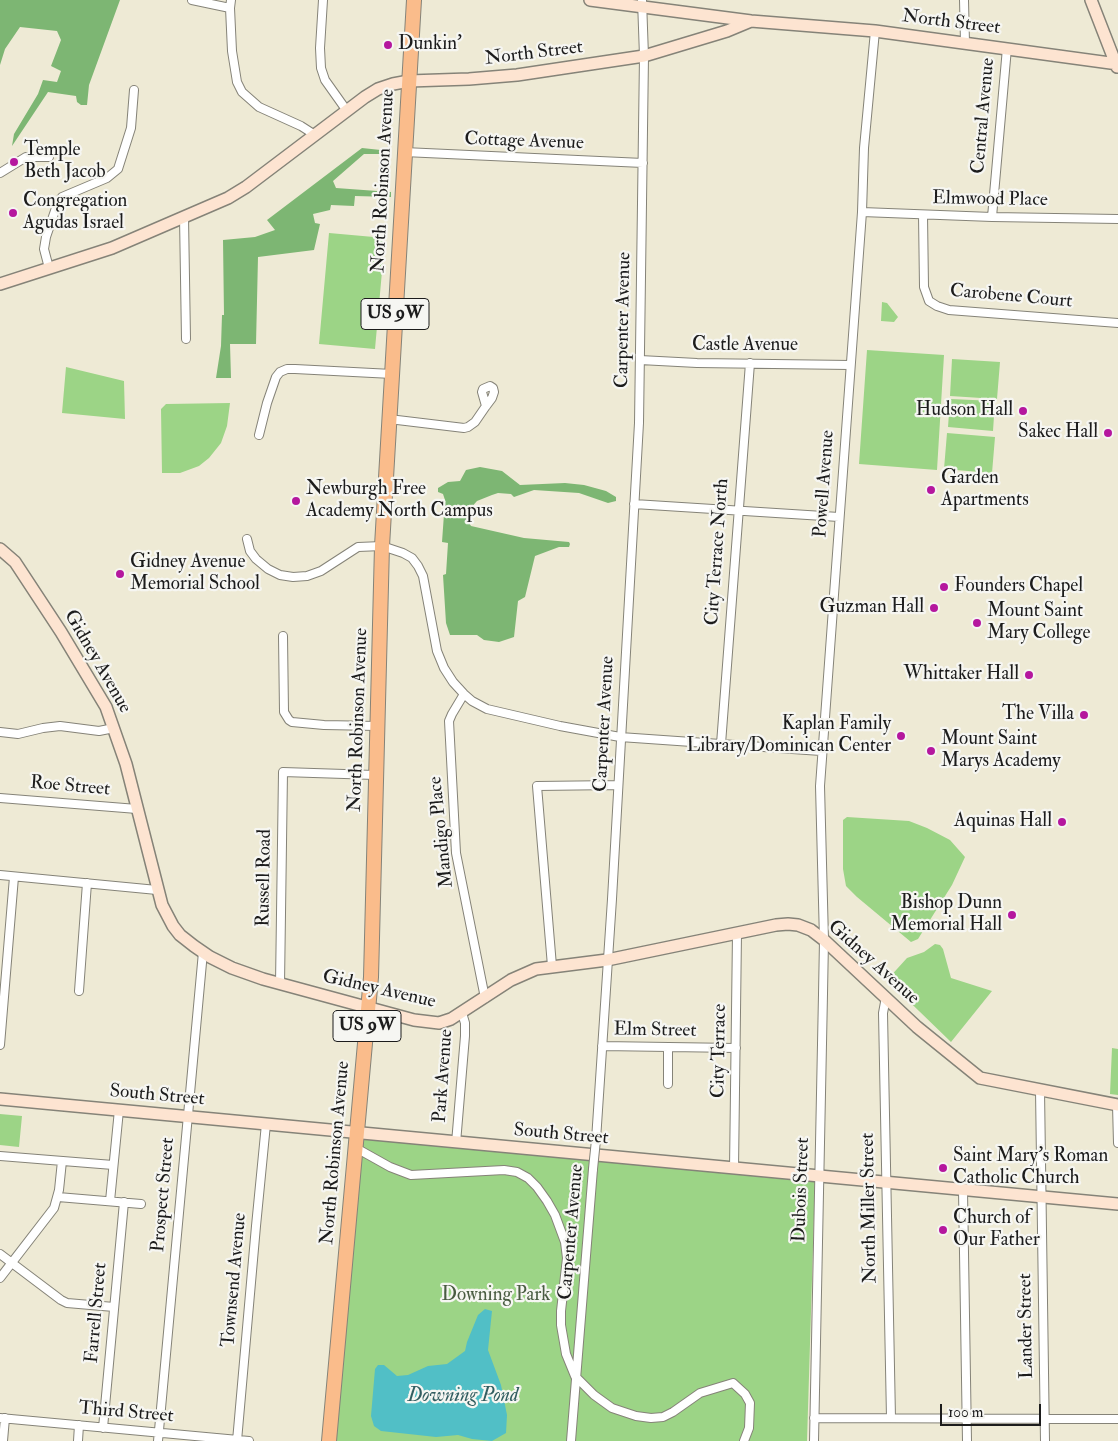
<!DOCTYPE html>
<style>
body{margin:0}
#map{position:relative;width:1118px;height:1441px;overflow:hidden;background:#eeead5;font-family:"IM FELL Double Pica",serif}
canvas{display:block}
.scale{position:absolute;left:940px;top:1404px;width:101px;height:22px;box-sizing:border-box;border:2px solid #1c1c1c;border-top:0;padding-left:6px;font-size:15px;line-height:18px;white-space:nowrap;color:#1c1c1c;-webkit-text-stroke:4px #f6f6f2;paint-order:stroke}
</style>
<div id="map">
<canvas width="1118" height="1441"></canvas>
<div class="scale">100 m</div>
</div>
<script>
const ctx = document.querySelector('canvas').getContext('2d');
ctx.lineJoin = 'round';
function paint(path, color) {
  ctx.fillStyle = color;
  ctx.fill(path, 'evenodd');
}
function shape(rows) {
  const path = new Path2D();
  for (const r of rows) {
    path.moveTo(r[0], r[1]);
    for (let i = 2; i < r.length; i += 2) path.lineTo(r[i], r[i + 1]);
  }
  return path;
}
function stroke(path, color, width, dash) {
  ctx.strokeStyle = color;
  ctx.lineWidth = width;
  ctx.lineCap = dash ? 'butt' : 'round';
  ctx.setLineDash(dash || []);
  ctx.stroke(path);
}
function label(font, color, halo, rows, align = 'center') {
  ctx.font = font + ' "IM FELL Double Pica",serif';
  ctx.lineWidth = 4.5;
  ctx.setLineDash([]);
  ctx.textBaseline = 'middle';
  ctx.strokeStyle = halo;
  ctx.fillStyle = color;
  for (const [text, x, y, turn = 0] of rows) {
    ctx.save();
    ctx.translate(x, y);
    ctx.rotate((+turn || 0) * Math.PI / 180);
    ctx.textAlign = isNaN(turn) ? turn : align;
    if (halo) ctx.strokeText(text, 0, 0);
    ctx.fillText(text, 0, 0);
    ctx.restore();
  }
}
paint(shape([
 [329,233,385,238,375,349,319,344],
 [882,302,887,303,898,317,894,322,881,321],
 [867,350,944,355,937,470,859,464],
 [952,359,1000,362,997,399,950,396],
 [66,367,124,381,125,419,62,413],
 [950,399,995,401,993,431,948,427],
 [230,403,227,426,221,443,209,458,199,466,180,473,162,473,161,409,166,404],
 [947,433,995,437,992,473,944,469],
 [847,817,909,821,927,828,950,840,965,857,952,885,918,939,911,942,857,897,846,886,843,869,843,820],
 [935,944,940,945,943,949,951,978,992,991,951,1042,887,980,907,958,924,952],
 [1112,1048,1118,1049,1118,1095,1110,1094],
 [0,1114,22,1116,19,1147,0,1145],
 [364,1139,815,1182,807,1441,335,1441,361,1141]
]), '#9cd486');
paint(shape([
 [0,0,120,0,89,85,87,105,81,105,77,102,76,96,48,92,12,146,14,134,38,94,43,80,57,82,61,71,51,66,61,40,57,31,20,27,5,49,0,65],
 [362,148,390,151,390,154,364,154,333,181,336,188,391,192,391,197,355,196,354,206,331,205,330,210,313,214,315,223,320,224,314,250,258,257,256,344,230,344,231,378,216,378,221,346,222,315,224,315,223,240,255,237,275,230,267,220],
 [480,467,502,471,520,485,565,483,584,485,606,491,616,497,616,501,608,503,579,493,534,490,514,497,511,494,498,493,492,495,477,501,468,511,467,519,471,526,524,538,569,542,570,544,569,547,559,547,535,556,525,597,518,601,514,637,499,642,484,640,477,635,450,635,446,623,443,575,446,574,448,543,442,542,445,500,443,494,438,492,438,488,448,482,460,481,466,470]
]), '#7db673');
paint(shape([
 [485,1309,492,1311,488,1350,501,1385,507,1415,506,1433,492,1441,472,1439,458,1435,436,1437,381,1431,374,1426,371,1416,375,1369,378,1365,384,1365,397,1376,408,1375,428,1366,447,1364,465,1351,467,1342,478,1315]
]), '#51bfc6');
const street = shape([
 [192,0,230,8],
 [231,0,230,8,232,51,237,82,242,92,259,107,301,126,315,135],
 [323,0,320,48,321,68,325,80,347,111],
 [964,0,965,43],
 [404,152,643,163],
 [0,173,26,157,49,157],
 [862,212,992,217,1118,219],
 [923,215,924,287,929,301,937,306,949,310,1118,323],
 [184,217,186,339],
 [992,217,1007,48],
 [49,268,44,249,46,237,58,202,62,197,107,178,118,169,131,128,134,90],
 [640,360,697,363,850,365],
 [389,419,464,428,468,427,475,422,486,406,492,398,494,392,493,388,490,386,483,389,482,392,486,406],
 [259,435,267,403,276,377,280,372,287,369,295,369,392,374],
 [634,504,839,517],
 [247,539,250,551,256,559,268,569,280,575,293,577,307,576,321,571,358,547,382,546,403,553,412,558,418,566,423,576,437,651,444,668,453,682,464,694,472,701,487,709,560,726,620,737,821,751],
 [283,636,284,712,289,720,292,722,324,725,377,726],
 [464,694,452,714,449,721,456,853,485,998],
 [0,732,18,734,43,728,60,726,99,731,114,728],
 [721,744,750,363],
 [0,798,137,809],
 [0,875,157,890],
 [552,966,537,786,617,785],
 [280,984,283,772,375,775],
 [79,991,87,883],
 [886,997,883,1013,891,1418],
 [0,1045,14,877],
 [602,1046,736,1048],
 [668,1047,668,1084],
 [1040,1090,1045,1441],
 [1117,1105,1118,1143],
 [596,1140,612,899,639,423,644,56,642,0],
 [456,1143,465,1036,465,1023,462,1013],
 [356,1148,390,1167,411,1175,504,1170,517,1172,528,1178,537,1187,547,1201,555,1215,565,1242,567,1258,561,1311,561,1325,566,1354,575,1376,594,1395,612,1408,636,1416,651,1418,663,1417,673,1412,700,1393,733,1383,745,1394,750,1403,749,1428,744,1441],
 [0,1156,113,1165],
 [734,1169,737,933],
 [963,1190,967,1441],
 [58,1197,141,1204],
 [110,1201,119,1110],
 [0,1254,61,1300,67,1303,114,1307],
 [0,1278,54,1208,59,1190,62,1161],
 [0,1418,249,1441],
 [814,1418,1118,1419],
 [103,1428,124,1202],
 [3,1441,5,1418],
 [78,1441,79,1425],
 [158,1441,203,952],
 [237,1441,256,1226,266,1124],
 [571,1441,593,1169],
 [814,1441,823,994,824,940,820,786,862,212,864,148,875,31]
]);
const secondary = shape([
 [590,0,751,21,875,31,1118,64],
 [1091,0,1117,67],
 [0,284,112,248,228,198,246,187,365,97,378,89,393,84,409,81,469,79,517,75,644,56,727,31,751,21],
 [0,549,15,562,61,632,106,707,126,764,162,905,173,926,180,935,194,946,210,957,232,968,263,979,414,1020,439,1023,451,1019,511,980,536,969,607,960,776,925,788,924,798,925,811,930,824,940,917,1027,980,1078,1118,1105],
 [0,1099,1118,1204]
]);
const highway = shape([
 [329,1441,371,977,382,546,414,0]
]);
stroke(street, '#858378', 10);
stroke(secondary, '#858378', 14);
stroke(highway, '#858378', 16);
stroke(street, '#fff', 8);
stroke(secondary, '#fde4d1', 11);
stroke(highway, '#fabc8b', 14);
const streetBridge = shape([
 [593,1169,596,1140]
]);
stroke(streetBridge, '#858378', 10, []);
stroke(streetBridge, '#fff', 8);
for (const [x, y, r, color] of [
 [388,45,5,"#b5179e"],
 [14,162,5,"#b5179e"],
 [13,213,5,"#b5179e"],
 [1023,411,5,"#b5179e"],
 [1108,433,5,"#b5179e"],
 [931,490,5,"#b5179e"],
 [296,501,5,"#b5179e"],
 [120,574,5,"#b5179e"],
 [944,587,5,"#b5179e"],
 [934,608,5,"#b5179e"],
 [977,623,5,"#b5179e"],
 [1029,675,5,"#b5179e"],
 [1084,715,5,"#b5179e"],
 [901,736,5,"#b5179e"],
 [931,751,5,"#b5179e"],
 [1062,822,5,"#b5179e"],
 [1012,915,5,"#b5179e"],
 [943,1168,5,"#b5179e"],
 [943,1230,5,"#b5179e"]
]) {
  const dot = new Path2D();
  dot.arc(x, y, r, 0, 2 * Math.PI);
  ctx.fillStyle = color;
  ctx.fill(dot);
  stroke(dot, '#f6f6f2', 2);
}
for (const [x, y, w] of [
 [395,314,68],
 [367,1026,68]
]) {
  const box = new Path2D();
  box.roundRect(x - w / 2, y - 15.5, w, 31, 4);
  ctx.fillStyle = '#f6f6f2';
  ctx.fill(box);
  stroke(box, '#1c1c1c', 1);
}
label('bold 18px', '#1c1c1c', null, [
 ["US 9W",395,314],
 ["US 9W",367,1026]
]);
label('19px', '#1c1c1c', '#f6f6f2', [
 ["North Street",951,23,7],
 ["North Street",534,54,-7],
 ["Central Avenue",984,116,-85],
 ["Cottage Avenue",524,142,2],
 ["North Robinson Avenue",384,181,-87],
 ["Elmwood Place",990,200,1],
 ["Carobene Court",1011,297,5],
 ["Carpenter Avenue",624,320,-89],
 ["Castle Avenue",745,346],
 ["Powell Avenue",825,484,-86],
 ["City Terrace North",718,552,-86],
 ["Gidney Avenue",97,662,60],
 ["North Robinson Avenue",359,720,-88],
 ["Carpenter Avenue",605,724,-87],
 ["Roe Street",70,787,5],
 ["Mandigo Place",442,832,-96],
 ["Russell Road",265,878,-89],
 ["Gidney Avenue",873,963,42],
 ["Gidney Avenue",379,990,13],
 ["Elm Street",655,1031,1],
 ["City Terrace",720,1051,-89],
 ["Park Avenue",444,1076,-86],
 ["South Street",157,1096,5],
 ["South Street",561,1135,5],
 ["North Robinson Avenue",336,1153,-85],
 ["Dubois Street",802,1190,-88],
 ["Prospect Street",164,1195,-85],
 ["North Miller Street",870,1208,-91],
 ["Carpenter Avenue",572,1232,-85],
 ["Townsend Avenue",235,1280,-85],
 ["Farrell Street",97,1313,-85],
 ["Lander Street",1027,1326,-91],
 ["Third Street",126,1413,5]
]);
label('19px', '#1c1c1c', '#f6f6f2', [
 ["Dunkin'",398,45],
 ["Temple",24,151],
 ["Beth Jacob",24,173],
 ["Congregation",23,202],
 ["Agudas Israel",23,224],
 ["Hudson Hall",1013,411,"right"],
 ["Sakec Hall",1098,433,"right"],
 ["Garden",941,479],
 ["Apartments",941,501],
 ["Newburgh Free",306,490],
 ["Academy North Campus",306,512],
 ["Gidney Avenue",130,563],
 ["Memorial School",130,585],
 ["Founders Chapel",954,587],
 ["Guzman Hall",924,608,"right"],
 ["Mount Saint",987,612],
 ["Mary College",987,634],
 ["Whittaker Hall",1019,675,"right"],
 ["The Villa",1074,715,"right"],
 ["Kaplan Family",891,725,"right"],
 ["Library/Dominican Center",891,747,"right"],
 ["Mount Saint",941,740],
 ["Marys Academy",941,762],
 ["Aquinas Hall",1052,822,"right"],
 ["Bishop Dunn",1002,904,"right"],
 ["Memorial Hall",1002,926,"right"],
 ["Saint Mary's Roman",953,1157],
 ["Catholic Church",953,1179],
 ["Church of",953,1219],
 ["Our Father",953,1241]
], 'left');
label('19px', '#495c41', '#f6f6f2', [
 ["Downing Park",496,1296]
]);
label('italic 20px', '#315d60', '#f6f6f2', [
 ["Downing Pond",463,1397]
]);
</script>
